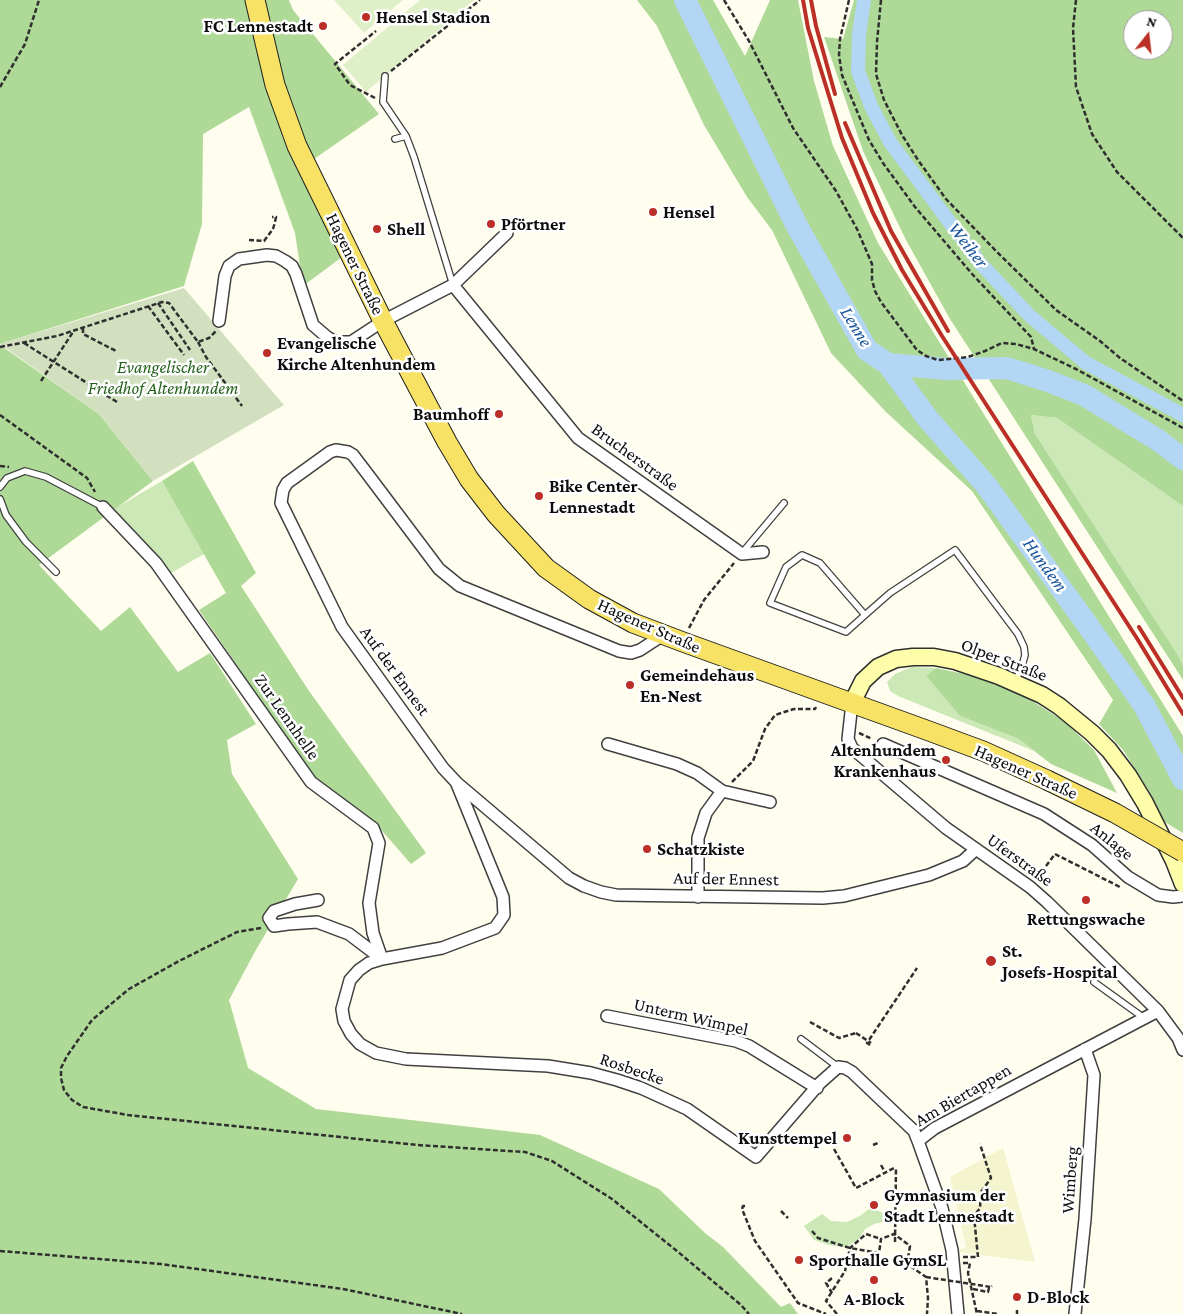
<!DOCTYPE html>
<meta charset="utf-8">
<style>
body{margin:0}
#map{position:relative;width:1183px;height:1314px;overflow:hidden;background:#fffded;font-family:"Crimson Pro",serif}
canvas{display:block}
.north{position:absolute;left:1123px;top:10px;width:50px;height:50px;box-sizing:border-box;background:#fff;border:1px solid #9e9e9e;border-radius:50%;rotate:16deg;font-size:14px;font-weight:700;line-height:20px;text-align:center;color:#0d0d0d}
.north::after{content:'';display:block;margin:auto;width:18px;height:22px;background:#bb2f27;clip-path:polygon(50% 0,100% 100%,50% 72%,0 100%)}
</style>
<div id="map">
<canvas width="1183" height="1314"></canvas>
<div class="north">N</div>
</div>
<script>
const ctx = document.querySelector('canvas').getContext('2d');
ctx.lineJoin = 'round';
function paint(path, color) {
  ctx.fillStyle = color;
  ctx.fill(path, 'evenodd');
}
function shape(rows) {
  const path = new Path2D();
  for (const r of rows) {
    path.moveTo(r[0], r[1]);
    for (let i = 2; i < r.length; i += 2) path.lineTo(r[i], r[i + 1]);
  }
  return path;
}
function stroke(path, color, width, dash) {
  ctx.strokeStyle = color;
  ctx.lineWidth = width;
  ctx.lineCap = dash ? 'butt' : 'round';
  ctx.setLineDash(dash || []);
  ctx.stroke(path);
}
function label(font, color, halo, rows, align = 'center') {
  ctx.font = font + ' "Crimson Pro",serif';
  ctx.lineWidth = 5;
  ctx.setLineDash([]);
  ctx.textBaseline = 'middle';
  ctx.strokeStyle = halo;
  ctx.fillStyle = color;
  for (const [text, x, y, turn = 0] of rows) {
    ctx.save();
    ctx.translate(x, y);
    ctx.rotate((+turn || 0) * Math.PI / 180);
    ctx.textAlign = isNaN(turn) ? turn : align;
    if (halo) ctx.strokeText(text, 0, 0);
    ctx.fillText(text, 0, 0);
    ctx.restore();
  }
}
paint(shape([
 [1003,1148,1035,1262,960,1252,960,1249,966,1248,950,1177]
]), '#f4f4ce');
paint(shape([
 [1031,415,1057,418,1183,506,1183,666,1035,434],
 [162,481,204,554,171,573,114,509],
 [912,667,936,668,926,676,960,716,1019,739,1034,751,898,696,890,691,887,682,895,674],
 [870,1208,892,1216,883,1222,874,1224,865,1229,859,1239,846,1247,829,1245,814,1240,804,1226,822,1214,831,1221,847,1222,860,1216]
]), '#cce8b7');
paint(shape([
 [0,0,289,0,293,10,379,114,301,168,342,257,303,286,295,233,249,107,203,134,202,224,184,286,0,344],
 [637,0,713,0,745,56,770,0,798,0,814,81,833,146,878,243,1183,736,1183,833,1163,821,1149,791,1123,750,1099,724,1113,700,972,491,886,412,831,353,772,230,747,197,704,125,657,26],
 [854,0,1183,0,1183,506,1057,418,1031,415,1035,434,1180,659,1183,666,1183,680,950,319,906,240,863,151,824,37,843,39],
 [1133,20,1163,20,1163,50,1133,50],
 [0,345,99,414,153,481,39,565,101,631,130,607,178,672,210,653,256,724,227,740,232,774,298,879,257,948,229,1000,248,1068,316,1109,540,1135,659,1189,705,1233,723,1247,781,1307,790,1303,798,1314,0,1314],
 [193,461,256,573,241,586,309,691,426,853,411,864,377,825,314,778,199,610,226,593,162,481],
 [936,668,969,675,1021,694,1064,721,1094,750,1117,793,1051,764,1019,739,960,716,926,676]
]), '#aed997');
paint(shape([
 [184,288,284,405,153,481,99,414,0,344]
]), '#d2e0bf');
paint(shape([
 [334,0,403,0,364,33],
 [420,0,474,0,366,92,343,65]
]), '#dff0c9');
stroke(shape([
 [864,0,859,35,858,71,871,106,890,142,980,263,1030,316,1086,363,1183,415]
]), '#b3d6f5', 14);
stroke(shape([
 [685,0,797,226,867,350,888,364,947,369,1007,368,1048,381,1084,395,1158,440,1183,459],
 [888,364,928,419,986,485,1084,620,1144,705,1183,779]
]), '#b3d6f5', 22);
const service = shape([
 [385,76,383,102,406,136,414,157,453,285],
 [395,139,406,136],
 [0,487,7,478,25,471,46,477,103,507],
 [0,499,6,515,26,542,56,572],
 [742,553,784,503],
 [865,615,820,563,802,555,786,567,770,603,846,632,865,615,890,593,955,550,1018,634,1024,647,1025,655,1022,666,1015,682],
 [1094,982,1144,1018],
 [801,1039,838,1067]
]);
const minor = shape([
 [453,285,578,438,742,554,763,552],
 [219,321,225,276,229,266,239,259,267,255,276,256,285,261,292,266,296,274,313,325,327,337,335,342,351,342,383,321,453,285,507,233],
 [103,507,156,563,311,782,373,828,379,843,369,903,373,933,382,959],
 [663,635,640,650,631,653,619,651,460,586,439,569,366,472,353,455,348,452,336,450,330,452,287,483,283,490,281,503,283,507,342,627,443,768,457,783,569,878,584,886,601,892,616,895,823,898,844,896,929,875,963,861,976,849],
 [852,703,848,739,852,748,946,828,1030,887,1047,902,1158,1011,1178,1038,1183,1050],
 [608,744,677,764,697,773,722,791,770,802],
 [883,744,1044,814,1092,845,1128,877,1158,895,1173,897,1183,896],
 [457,784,503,897,504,915,495,928,442,948,382,959,369,963,359,970,350,980,342,1009,344,1021,351,1034,360,1044,376,1053,406,1059,548,1066,591,1073,617,1080,641,1088,687,1109,756,1157,820,1083,838,1067,845,1068,852,1072,914,1131,918,1141],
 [698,897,698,838,706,813,722,791],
 [318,900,295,904,274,911,269,918,274,926,288,924,317,922,349,934,382,959],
 [607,1016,736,1041,749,1046,817,1088],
 [958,1314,952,1250,942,1208,918,1141,935,1128,1158,1011],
 [1075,1314,1085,1219,1094,1075,1085,1049]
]);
const secondary = shape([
 [852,703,863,681,878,667,896,659,913,657,934,657,955,661,999,676,1042,695,1059,706,1092,733,1109,750,1128,775,1145,803,1174,861,1183,884]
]);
const primary = shape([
 [255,0,275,85,297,146,383,321,447,442,469,479,496,514,546,568,589,599,633,623,683,642,929,731,983,751,1047,780]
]);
stroke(service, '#404040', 8);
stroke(minor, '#404040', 14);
stroke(secondary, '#2f2f2f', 19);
stroke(primary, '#1e1e1e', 21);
stroke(shape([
 [724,0,749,41,793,128,836,191,857,229,872,264,872,280,875,291,881,302,917,350,926,356,938,360,968,357,985,351,1002,343,1016,344,1034,349,1076,369,1183,428],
 [849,0,840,39,839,55,842,75,869,140,883,163,915,207,973,275,1031,337,1034,349],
 [881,0,877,42,876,74,884,100,902,135,918,160,946,199,995,250,1056,310,1100,341,1120,358,1183,401],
 [1076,0,1073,28,1076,87,1092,134,1117,172,1183,238],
 [391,71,480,0],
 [0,87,25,44,39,0],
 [375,98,350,85,335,64,376,31],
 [249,240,264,241,273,229,275,222,276,217,272,217],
 [158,303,190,350],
 [148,306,184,355],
 [83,328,83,334,116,351],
 [198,342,206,357,242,406],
 [24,343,117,402],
 [0,347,57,336,162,302,169,303,198,342,209,338,216,331],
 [41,381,73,332],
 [0,415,87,478,95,492],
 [0,466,9,467],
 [689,628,704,600,734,563],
 [859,733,872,739],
 [732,782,753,761,765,729,775,715,794,709,815,709,816,707],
 [1037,878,1055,854,1120,887,1121,886],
 [261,928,237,932,179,961,129,989,92,1020,67,1056,61,1068,61,1078,64,1090,72,1100,83,1107,128,1115,417,1145,525,1152,552,1161,612,1199,677,1251,741,1305,749,1314],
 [810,1022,839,1038,856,1033],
 [870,1045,867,1043,917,968],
 [873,1145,880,1142],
 [834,1149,856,1188,896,1167],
 [881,1165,885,1172],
 [745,1206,743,1206,742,1209,755,1241,798,1303,826,1314],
 [781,1211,788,1218],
 [812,1231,818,1238,850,1248,879,1253,881,1239,894,1234,910,1246,907,1264,926,1277,928,1298,927,1314],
 [895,1242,896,1167],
 [0,1251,161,1264,343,1289,462,1314],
 [963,1257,978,1257,974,1216,980,1208,981,1192,991,1178,980,1144],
 [963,1263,970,1263,968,1273,977,1314],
 [830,1278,831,1279,826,1283,832,1293],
 [973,1289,988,1292,989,1288,992,1286],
 [977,1311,998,1314],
 [837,1314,826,1301,845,1271,850,1248,866,1234,881,1239],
 [1017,1314,1017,1310]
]), '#2f2f2f', 2.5, [5, 2.5]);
stroke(service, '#fff', 5.5);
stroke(minor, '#fff', 11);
stroke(secondary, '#fefda9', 16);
stroke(primary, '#f7e265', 19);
stroke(shape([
 [803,0,808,28,842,138,873,213,902,270,942,336,1138,640,1183,714],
 [811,0,816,26,835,94],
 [845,123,891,231,948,331],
 [1139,627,1183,698]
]), '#bb2f27', 4);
const primaryBridge = shape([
 [1047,780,1115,813,1183,852]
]);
stroke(primaryBridge, '#1e1e1e', 21, []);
stroke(shape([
 [856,1033,871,1043],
 [926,1277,991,1287]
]), '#2f2f2f', 2.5, [5, 2.5]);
stroke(primaryBridge, '#f7e265', 19);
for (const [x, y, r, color] of [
 [366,17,5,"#bb2f27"],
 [323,26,5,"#bb2f27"],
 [653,212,5,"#bb2f27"],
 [491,224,5,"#bb2f27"],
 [377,229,5,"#bb2f27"],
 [267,353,5,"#bb2f27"],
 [499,414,5,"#bb2f27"],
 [539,496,5,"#bb2f27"],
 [630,685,5,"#bb2f27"],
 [946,760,5,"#bb2f27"],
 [647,849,5,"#bb2f27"],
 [1086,900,5,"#bb2f27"],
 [991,961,6,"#bb2f27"],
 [847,1138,5,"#bb2f27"],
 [874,1205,5,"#bb2f27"],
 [799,1260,5,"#bb2f27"],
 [874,1280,5,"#bb2f27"],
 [1017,1297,5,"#bb2f27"]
]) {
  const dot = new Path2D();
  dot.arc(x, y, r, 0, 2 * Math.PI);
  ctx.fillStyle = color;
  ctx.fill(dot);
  stroke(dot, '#fff', 2);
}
label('bold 18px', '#0d0d0d', '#fff', [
 ["Hensel Stadion",376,17],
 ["FC Lennestadt",313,26,"right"],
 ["Hensel",663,212],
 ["Pförtner",501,224],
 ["Shell",387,229],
 ["Evangelische",277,343],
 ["Kirche Altenhundem",277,364],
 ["Baumhoff",489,414,"right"],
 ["Bike Center",549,486],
 ["Lennestadt",549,507],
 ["Gemeindehaus",640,675],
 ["En-Nest",640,696],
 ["Altenhundem",936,750,"right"],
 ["Krankenhaus",936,771,"right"],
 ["Schatzkiste",657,849],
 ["Rettungswache",1086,919,"center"],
 ["St.",1002,951],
 ["Josefs-Hospital",1002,972],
 ["Kunsttempel",837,1138,"right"],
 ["Gymnasium der",884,1195],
 ["Stadt Lennestadt",884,1216],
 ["Sporthalle GymSL",809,1260],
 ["D-Block",1027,1297],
 ["A-Block",874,1299,"center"]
], 'left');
label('18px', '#0d0d0d', '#fff', [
 ["Hagener Straße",355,264,64],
 ["Brucherstraße",635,457,36],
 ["Hagener Straße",649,626,24],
 ["Olper Straße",1004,660,21],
 ["Auf der Ennest",395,671,54],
 ["Zur Lennhelle",287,717,55],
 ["Hagener Straße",1026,772,24],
 ["Anlage",1112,841,39],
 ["Uferstraße",1020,860,36],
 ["Auf der Ennest",726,879,1],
 ["Unterm Wimpel",691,1017,13],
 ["Rosbecke",632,1069,19],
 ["Am Biertappen",963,1095,-30],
 ["Wimberg",1070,1180,-86]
]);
label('italic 18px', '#26641e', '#fff', [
 ["Evangelischer",163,367],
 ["Friedhof Altenhundem",163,388]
]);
label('italic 19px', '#18559d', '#fff', [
 ["Weiher",968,245,52],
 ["Lenne",856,327,58],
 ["Hundem",1045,565,54]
]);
</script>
